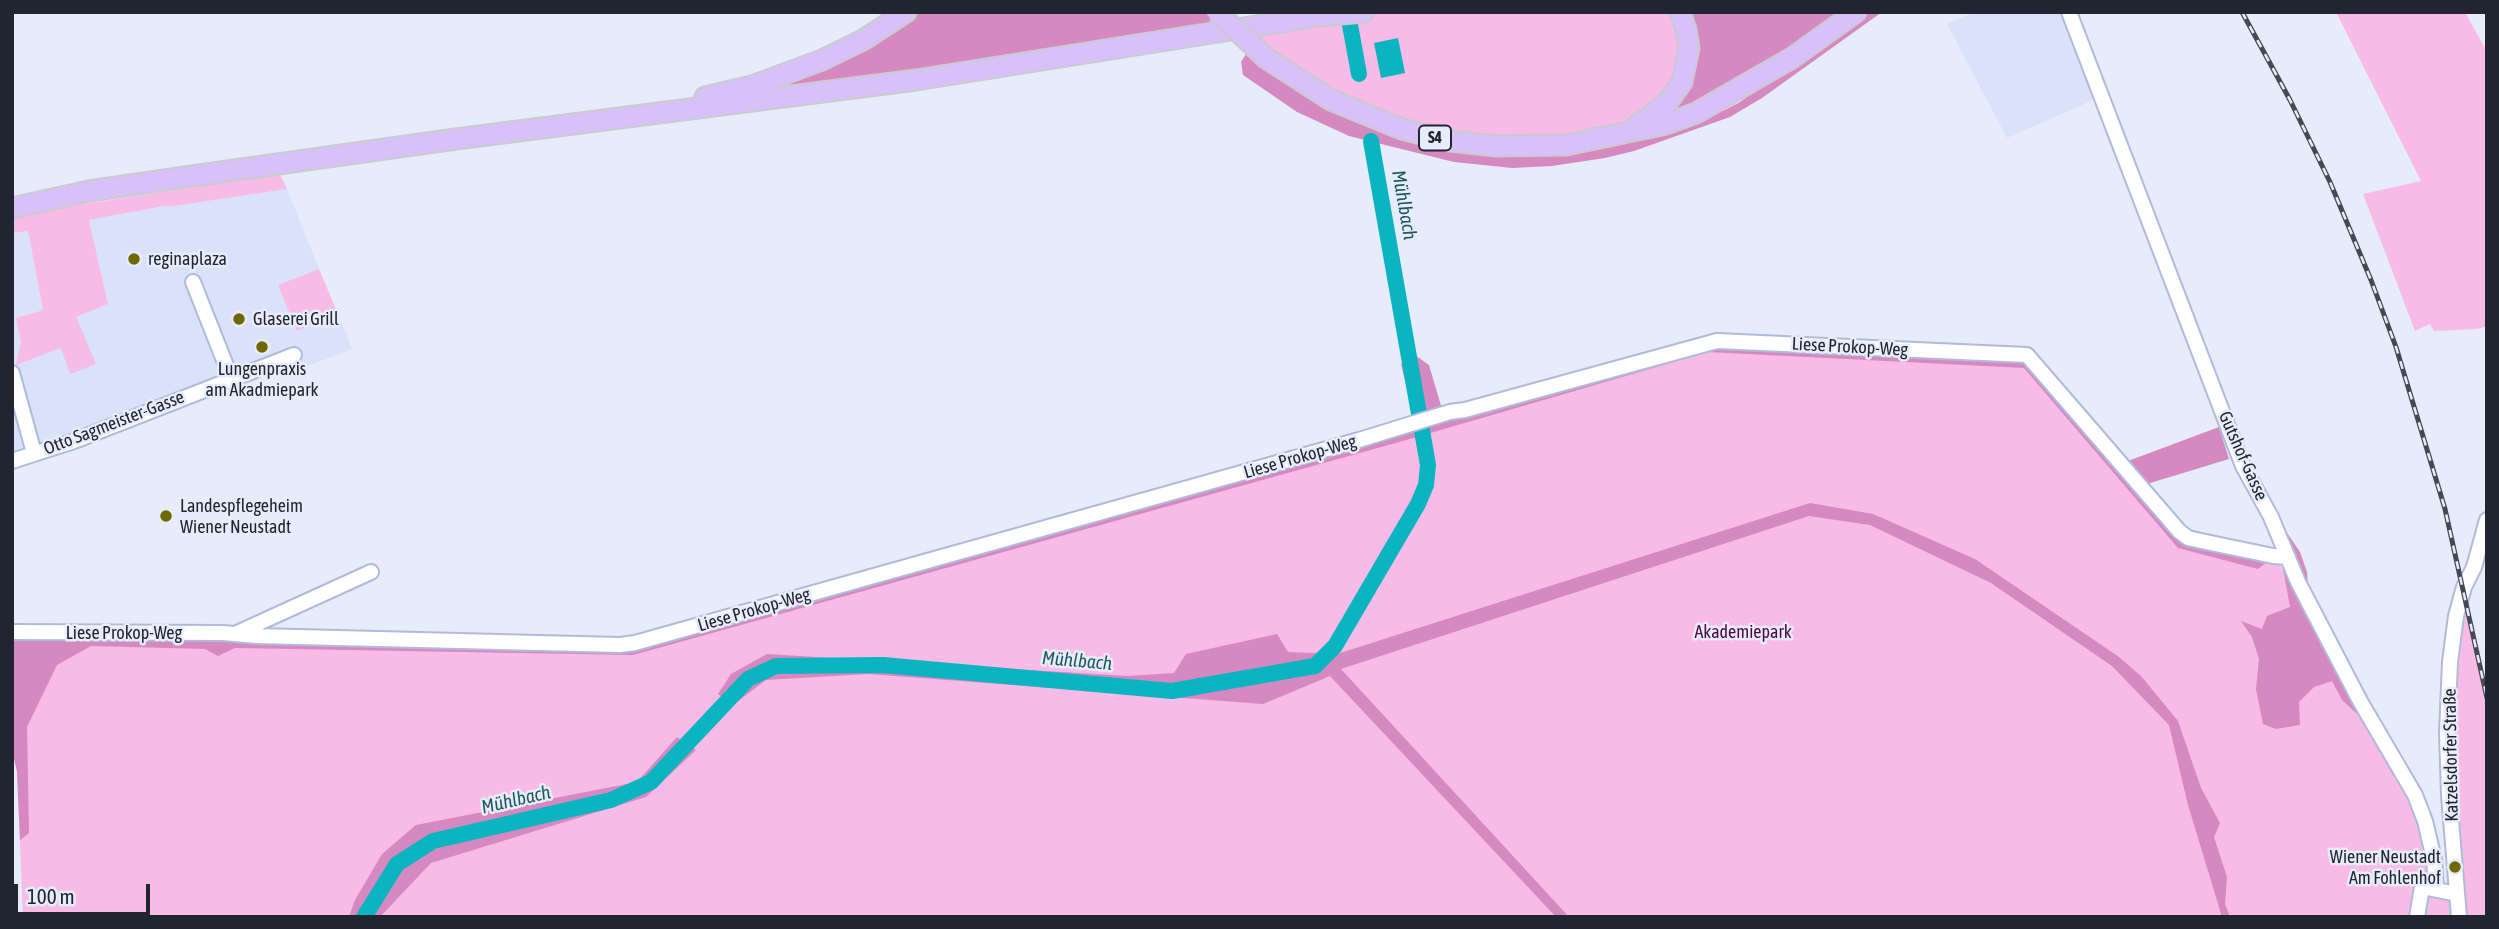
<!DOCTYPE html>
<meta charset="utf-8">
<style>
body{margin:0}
#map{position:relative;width:2499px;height:929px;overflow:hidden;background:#e7ecfa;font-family:"Asap Condensed",sans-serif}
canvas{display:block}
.frame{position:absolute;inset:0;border:14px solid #212532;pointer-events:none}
.scale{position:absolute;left:14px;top:884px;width:136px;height:32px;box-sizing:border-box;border:4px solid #212532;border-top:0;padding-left:9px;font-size:21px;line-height:24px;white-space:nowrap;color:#212532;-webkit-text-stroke:5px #e7ecfa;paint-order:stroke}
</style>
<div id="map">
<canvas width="2499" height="929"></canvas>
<div class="frame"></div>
<div class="scale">100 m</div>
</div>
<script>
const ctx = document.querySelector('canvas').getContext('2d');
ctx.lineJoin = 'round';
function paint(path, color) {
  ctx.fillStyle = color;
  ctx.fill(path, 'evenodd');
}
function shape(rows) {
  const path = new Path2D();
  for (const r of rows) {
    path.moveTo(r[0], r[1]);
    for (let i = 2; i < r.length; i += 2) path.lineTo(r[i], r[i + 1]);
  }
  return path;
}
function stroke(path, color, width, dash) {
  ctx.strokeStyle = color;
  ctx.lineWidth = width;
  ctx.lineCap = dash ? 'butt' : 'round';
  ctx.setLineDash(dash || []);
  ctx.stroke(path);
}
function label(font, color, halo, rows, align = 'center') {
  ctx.font = font + ' "Asap Condensed",sans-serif';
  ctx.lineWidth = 5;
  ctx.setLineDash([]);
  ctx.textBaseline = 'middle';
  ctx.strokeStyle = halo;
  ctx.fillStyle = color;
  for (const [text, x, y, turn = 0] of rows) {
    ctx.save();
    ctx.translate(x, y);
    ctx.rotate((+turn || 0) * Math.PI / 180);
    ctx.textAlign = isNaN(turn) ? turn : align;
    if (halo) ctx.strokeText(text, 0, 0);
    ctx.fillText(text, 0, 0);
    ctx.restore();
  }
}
paint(shape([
 [1974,12,2064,12,2068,23,2066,30,2093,100,2007,138,1947,24],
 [287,189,319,269,279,285,297,331,338,314,352,349,305,367,288,363,12,471,12,233,28,231,43,310,16,318,21,342,16,364,62,348,71,374,76,317,108,304,89,220,164,206,174,206]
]), '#d9e2fa');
paint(shape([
 [1351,12,1680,12,1684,75,1622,134,1496,146,1331,100,1244,29],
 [2336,12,2465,12,2487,52,2487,326,2477,329,2434,331,2430,324,2415,331,2363,194,2421,181],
 [280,174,287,189,174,206,164,206,89,220,108,304,76,317,96,364,70,374,61,348,16,365,21,342,16,318,43,310,28,231,12,233,12,215],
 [319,269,338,314,297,331,278,285],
 [1711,346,2026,361,2182,544,2276,562,2283,568,2412,803,2436,888,2456,894,2447,733,2464,587,2483,679,2487,679,2487,917,23,917,17,772,12,749,12,641,204,640,632,649]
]), '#f8bae6');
paint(shape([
 [906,12,1205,12,1224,32,756,101,752,86],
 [1680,12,1856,12,1696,113,1645,121,1682,82],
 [1863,12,1882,12,1762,98,1730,117,1634,151,1605,158,1552,166,1512,168,1454,162,1349,136,1297,112,1243,75,1241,62,1246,54,1309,98,1355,122,1404,139,1551,154,1597,150,1628,143,1654,135,1716,109,1723,111,1740,102],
 [1711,346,2026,361,2182,544,2268,561,2258,569,2178,548,2024,368,1708,352,1410,439,633,655,235,648,218,656,205,649,91,646,57,665,27,727,29,833,20,840,17,772,12,749,12,641,204,640,632,649],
 [1415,355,1429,365,1442,409,1414,419,1401,364,1408,357],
 [2219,427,2229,459,2147,484,2128,461],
 [1810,503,1873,514,1975,559,2119,657,2141,676,2178,721,2201,788,2220,823,2214,837,2227,877,2225,904,2230,917,2222,917,2188,805,2169,725,2112,666,1991,583,1870,525,1809,516,1341,669,1569,917,1556,917,1330,676,1263,704,868,674,766,680,733,705,718,694,731,674,767,654,1128,676,1174,673,1186,654,1277,634,1288,652,1337,654],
 [2281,524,2300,552,2307,572,2308,588],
 [2283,568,2340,672,2366,722,2342,700,2332,681,2314,687,2299,702,2300,725,2276,729,2263,724,2256,689,2259,659,2252,637,2241,621,2262,629,2267,616,2290,607],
 [677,737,696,750,646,797,431,863,380,917,349,917,355,900,382,854,416,825,637,782]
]), '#d688c0');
paint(shape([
 [1398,38,1405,73,1381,78,1374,43]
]), '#0ab5c1');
stroke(shape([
 [1350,25,1359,74],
 [364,917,397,864,433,841,611,800,651,782,748,679,776,666,883,665,1172,691,1315,666,1335,646,1418,504,1426,485,1428,465,1371,141]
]), '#0ab5c1', 16);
const minor = shape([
 [2069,12,2243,466,2271,517,2298,582,2360,701,2415,795,2425,821,2434,859,2436,888],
 [193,282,231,378],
 [12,373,34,453],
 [12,461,74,441,294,355],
 [12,632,223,633,257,636,620,645,635,643,1359,440,1450,412,1465,410,1717,341,2027,355,2179,531,2188,538,2201,541,2273,556,2288,557],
 [237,633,371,572],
 [2417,917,2422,887,2457,894],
 [2459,917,2449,795,2447,733,2450,662,2456,616,2464,587,2474,567,2487,520]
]);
const highway = shape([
 [1266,58,1331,100,1402,129,1450,141,1496,146,1566,145,1666,124,1696,113,1792,58,1856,12],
 [705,97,752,86,822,60,863,40,906,12],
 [1635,127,1667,103,1682,82,1689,48,1686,30,1680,12],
 [12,208,89,191,192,176,456,139,916,80,1319,16,1364,12]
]);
stroke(minor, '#b0bbdb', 18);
stroke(highway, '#cacbce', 23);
stroke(minor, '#fff', 14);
stroke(highway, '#d8c0f9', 19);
const rail = shape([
 [2242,12,2290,100,2330,182,2371,280,2396,347,2445,509,2487,698]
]);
stroke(rail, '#454956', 5);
stroke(rail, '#e7ecfa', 2.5, [8]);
const highwayBridge = shape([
 [1217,12,1266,58]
]);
stroke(highwayBridge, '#cacbce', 23, []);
stroke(highwayBridge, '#d8c0f9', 19);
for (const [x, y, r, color] of [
 [134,259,7,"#726800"],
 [239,319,7,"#726800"],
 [262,347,7,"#726800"],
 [166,516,7,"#726800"],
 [2455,867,7,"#726800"]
]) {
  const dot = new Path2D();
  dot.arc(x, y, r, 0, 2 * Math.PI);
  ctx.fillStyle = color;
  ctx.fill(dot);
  stroke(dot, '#e7ecfa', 2.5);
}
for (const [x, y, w] of [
 [1435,138,32]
]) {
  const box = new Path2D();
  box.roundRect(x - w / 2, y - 12.5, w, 25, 5);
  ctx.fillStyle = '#e7ecfa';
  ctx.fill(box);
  stroke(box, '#212532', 2);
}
label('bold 16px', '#212532', null, [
 ["S4",1435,138]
]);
label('18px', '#212532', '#e7ecfa', [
 ["reginaplaza",148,259],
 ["Glaserei Grill",253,319],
 ["Lungenpraxis",262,369,"center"],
 ["am Akadmiepark",262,390,"center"],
 ["Landespflegeheim",180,506],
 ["Wiener Neustadt",180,527],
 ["Wiener Neustadt",2441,857,"right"],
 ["Am Fohlenhof",2441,878,"right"]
], 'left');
label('18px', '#212532', '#e7ecfa', [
 ["Liese Prokop-Weg",1850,347,3],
 ["Otto Sagmeister-Gasse",114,423,-21],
 ["Gutshof-Gasse",2243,456,66],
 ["Liese Prokop-Weg",1300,457,-16],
 ["Liese Prokop-Weg",754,610,-16],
 ["Liese Prokop-Weg",124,633],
 ["Katzelsdorfer Straße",2451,755,-91]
]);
label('18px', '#4f0841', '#e7ecfa', [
 ["Akademiepark",1743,632]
]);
label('italic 19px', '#1f595e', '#e7ecfa', [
 ["Mühlbach",1404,205,80],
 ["Mühlbach",1077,661,5],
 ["Mühlbach",516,800,-13]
]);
</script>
